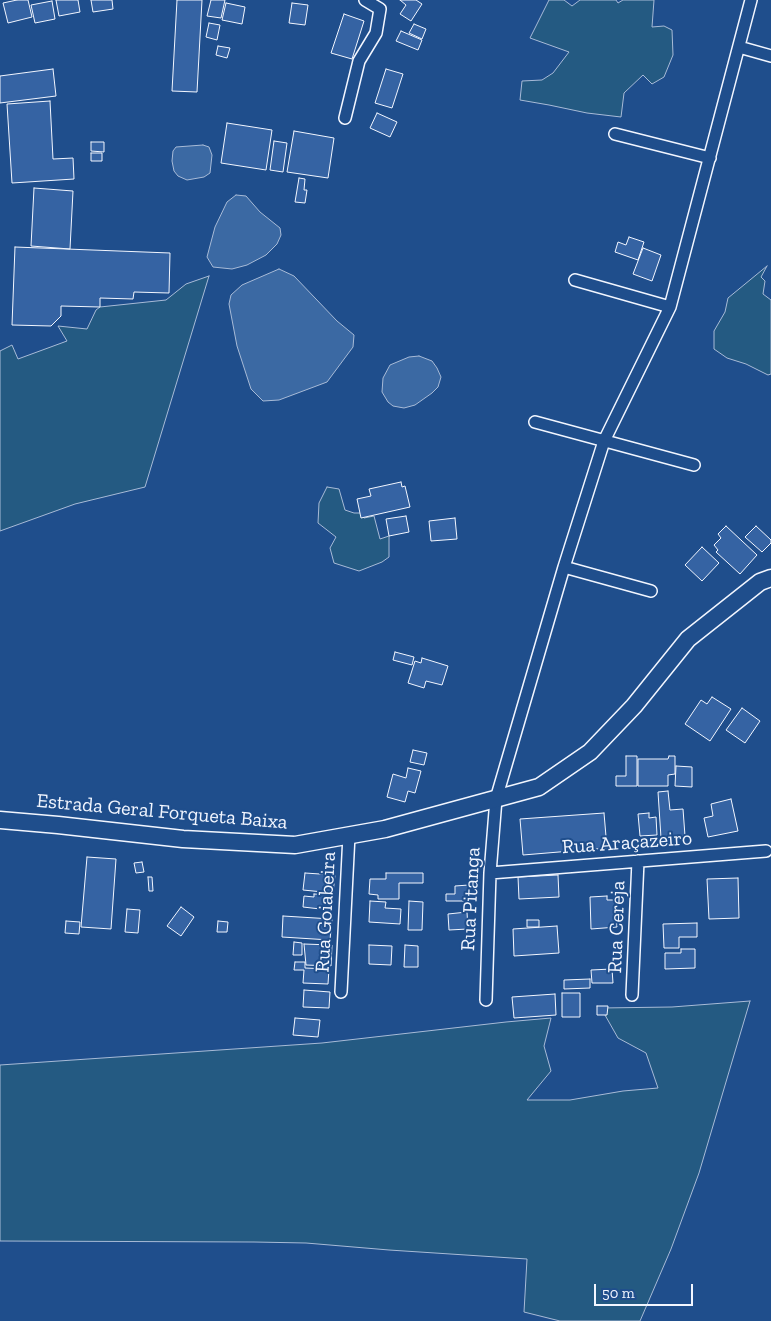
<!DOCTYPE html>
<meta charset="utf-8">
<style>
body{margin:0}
#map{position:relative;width:771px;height:1321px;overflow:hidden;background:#1f4e8c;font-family:"Zilla Slab",serif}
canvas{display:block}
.scale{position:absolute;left:594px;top:1284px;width:99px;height:22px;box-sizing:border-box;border:2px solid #f2f6ff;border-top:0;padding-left:6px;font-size:15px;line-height:18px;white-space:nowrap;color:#f2f6ff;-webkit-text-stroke:4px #1f4e8c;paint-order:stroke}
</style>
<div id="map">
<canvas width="771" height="1321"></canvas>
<div class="scale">50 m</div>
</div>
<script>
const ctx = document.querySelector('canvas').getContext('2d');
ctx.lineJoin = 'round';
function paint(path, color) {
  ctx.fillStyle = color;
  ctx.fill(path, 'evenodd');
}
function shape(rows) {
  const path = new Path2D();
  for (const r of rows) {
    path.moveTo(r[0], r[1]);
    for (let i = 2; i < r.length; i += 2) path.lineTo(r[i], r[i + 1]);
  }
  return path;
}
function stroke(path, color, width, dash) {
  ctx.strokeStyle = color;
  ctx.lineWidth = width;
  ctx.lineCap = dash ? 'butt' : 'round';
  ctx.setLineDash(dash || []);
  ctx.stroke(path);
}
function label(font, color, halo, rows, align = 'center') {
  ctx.font = font + ' "Zilla Slab",serif';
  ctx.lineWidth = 4;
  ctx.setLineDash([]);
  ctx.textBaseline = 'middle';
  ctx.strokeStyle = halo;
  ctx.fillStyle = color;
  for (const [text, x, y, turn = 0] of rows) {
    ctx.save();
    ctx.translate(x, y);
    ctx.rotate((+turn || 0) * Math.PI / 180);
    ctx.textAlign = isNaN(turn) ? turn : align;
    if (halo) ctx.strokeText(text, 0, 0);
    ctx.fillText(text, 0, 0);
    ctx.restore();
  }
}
const green = shape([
 [549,0,564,0,572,6,580,0,616,0,618,3,623,0,654,0,652,27,664,26,672,30,673,55,664,77,652,84,643,75,624,93,621,117,587,113,549,105,520,100,522,81,542,80,553,73,569,52,530,38,549,0],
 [767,266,761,277,765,281,763,294,771,300,771,374,768,375,746,364,727,358,714,349,714,331,725,312,728,298,767,266],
 [209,276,145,487,75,504,0,531,0,351,12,345,18,359,67,341,58,326,87,329,96,310,100,307,166,300,186,284,209,276],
 [327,487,339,489,345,510,354,513,361,513,364,518,374,516,380,539,389,536,389,557,382,562,359,571,334,563,330,548,336,537,318,523,319,503,327,487],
 [750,1001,699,1173,671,1249,640,1321,560,1321,524,1312,527,1259,389,1250,306,1243,254,1242,0,1241,0,1065,322,1043,506,1022,551,1018,544,1046,551,1071,527,1100,570,1100,623,1091,658,1088,646,1053,618,1038,601,1008,672,1007,750,1001]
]);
paint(green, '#245a82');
stroke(green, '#a8bbd7', 1);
const water = shape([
 [203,145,209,147,212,155,210,173,204,177,187,180,178,176,174,171,172,161,173,151,176,147,203,145],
 [236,195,246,196,260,212,280,228,281,235,277,244,266,255,247,265,232,269,213,267,207,257,215,227,227,202,236,195],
 [279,269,294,276,337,321,354,335,353,347,327,382,279,400,263,401,251,389,237,346,229,304,231,295,242,285,279,269],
 [419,356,432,361,437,368,441,377,438,387,432,393,415,405,404,408,393,406,388,402,382,392,383,378,390,365,409,357,419,356]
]);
paint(water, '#3b69a3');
stroke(water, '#a8bbd7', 1);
const building = shape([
 [17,0,28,0,32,17,8,23,3,3,17,0],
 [56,0,78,0,80,12,59,16,56,0],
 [91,0,112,0,113,9,93,12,91,0],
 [177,0,202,0,197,92,172,91,177,0],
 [211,0,225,0,221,18,207,16,211,0],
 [400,0,416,0,422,4,411,21,400,14,406,5,400,0],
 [52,1,55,19,35,23,31,5,52,1],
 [226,3,245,7,242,24,222,20,226,3],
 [292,3,308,5,305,25,289,23,292,3],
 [344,14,364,21,352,59,331,53,344,14],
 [209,23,220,25,217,40,206,37,209,23],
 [414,24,426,29,422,39,409,33,414,24],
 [401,31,422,40,418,50,396,41,401,31],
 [218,46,230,48,227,58,216,55,218,46],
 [53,69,56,96,0,103,0,76,53,69],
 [386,69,403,74,392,108,375,103,386,69],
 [50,101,53,159,73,158,74,179,12,183,7,104,50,101],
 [377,113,397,122,390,137,370,128,377,113],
 [227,123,272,130,266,170,221,163,227,123],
 [294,131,334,138,328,178,287,172,294,131],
 [274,141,287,143,283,172,270,170,274,141],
 [91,142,104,142,104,152,91,151,91,142],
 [91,153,102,153,102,161,91,161,91,153],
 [299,178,305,179,304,190,307,190,305,203,295,202,299,178],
 [34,188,73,191,70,249,31,246,34,188],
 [629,237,644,242,638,260,615,252,618,242,626,245,629,237],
 [15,247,170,253,169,293,134,292,133,299,100,298,100,307,61,306,61,316,51,326,12,325,15,247],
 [643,248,661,255,652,281,633,274,643,248],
 [401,482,402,487,405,486,410,507,361,518,357,499,371,496,369,489,401,482],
 [406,516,409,532,389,536,386,519,406,516],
 [455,518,457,539,431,541,429,521,455,518],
 [726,526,757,555,740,574,716,552,718,550,714,545,721,538,718,534,726,526],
 [756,526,771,540,771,543,762,552,745,537,756,526],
 [702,547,719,563,702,581,685,565,702,547],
 [395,652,414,657,412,665,393,660,395,652],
 [422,658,448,666,442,685,426,681,424,688,408,683,415,661,421,663,422,658],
 [712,697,731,709,710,741,685,724,701,700,707,704,712,697],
 [742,708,760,721,745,743,726,730,742,708],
 [413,750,427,753,424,765,410,762,413,750],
 [626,756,637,756,637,786,616,786,616,776,626,776,626,756],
 [669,756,675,756,675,774,668,775,668,786,638,786,638,759,668,759,669,756],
 [676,766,692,767,692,787,675,786,676,766],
 [408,768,421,771,415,793,408,791,405,802,387,797,393,774,406,778,408,768],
 [668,791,670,810,683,809,685,836,661,838,658,792,668,791],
 [731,799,738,831,708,837,704,818,713,816,711,804,731,799],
 [604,813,607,848,523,855,520,819,604,813],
 [649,813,649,818,656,817,657,835,640,836,638,814,649,813],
 [87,857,116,859,111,929,81,927,87,857],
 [142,862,144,872,136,873,134,863,142,862],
 [305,873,335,875,333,893,303,890,305,873],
 [386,873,423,873,423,883,399,883,399,899,378,899,378,895,369,894,370,879,386,879,386,873],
 [558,875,559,897,519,899,518,877,558,875],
 [148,877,152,877,153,891,149,891,148,877],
 [738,878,739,918,709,919,707,879,738,878],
 [469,885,469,901,446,901,446,894,455,894,455,886,469,885],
 [314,894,330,895,329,910,303,907,304,896,314,897,314,894],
 [607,896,607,900,616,900,617,927,591,929,590,897,607,896],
 [370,901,386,902,385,908,401,909,400,924,369,922,370,901],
 [409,901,423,902,422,930,408,930,409,901],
 [181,907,194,917,181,936,167,926,181,907],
 [127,909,140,910,138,933,125,932,127,909],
 [467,912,468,929,449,930,448,914,467,912],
 [283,916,332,919,330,940,282,937,283,916],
 [527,920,539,920,539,927,527,927,527,920],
 [66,921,80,922,79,934,65,933,66,921],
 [218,921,228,922,227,932,217,932,218,921],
 [697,923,697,937,679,937,679,948,664,948,663,924,697,923],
 [557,926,559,953,514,956,513,929,557,926],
 [294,942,302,943,302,955,293,955,294,942],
 [304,944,332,945,331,966,306,965,304,944],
 [369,945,392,946,391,965,369,964,369,945],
 [405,945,418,946,418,967,404,967,405,945],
 [681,949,695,949,695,968,665,969,665,953,681,953,681,949],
 [295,962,305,962,305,968,329,969,328,984,303,983,304,970,294,970,295,962],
 [612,969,613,983,592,983,591,970,612,969],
 [590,979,590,988,564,989,564,980,590,979],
 [304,990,330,992,329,1008,303,1007,304,990],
 [562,993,580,993,580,1017,562,1017,562,993],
 [555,994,556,1015,514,1018,512,997,555,994],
 [597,1006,608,1006,607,1015,597,1015,597,1006],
 [295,1018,320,1020,318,1037,293,1035,295,1018]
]);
paint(building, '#3563a3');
stroke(building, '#f2f6ff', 1);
const street = shape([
 [739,47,771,56],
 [345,118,359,61,376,33,380,9,365,0],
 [615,134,710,158],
 [575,280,670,307],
 [535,422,694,465],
 [564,567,651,591],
 [490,873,766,851],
 [341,992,349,835],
 [632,995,638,861],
 [486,1000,490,873,496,799,564,567,604,441,670,307,751,0]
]);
const secondary = shape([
 [0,820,58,825,183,839,295,845,385,829,539,787,590,752,634,706,688,639,760,582,771,578]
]);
stroke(street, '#f2f6ff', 14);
stroke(secondary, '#f2f6ff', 19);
stroke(street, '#1f4e8c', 11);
stroke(secondary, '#1f4e8c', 16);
label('20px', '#f2f6ff', '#1f4e8c', [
 ["Estrada Geral Forqueta Baixa",162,812,5],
 ["Rua Araçazeiro",627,843,-4],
 ["Rua Pitanga",471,899,-87],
 ["Rua Goiabeira",326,912,-87],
 ["Rua Cereja",617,927,-88]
]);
</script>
